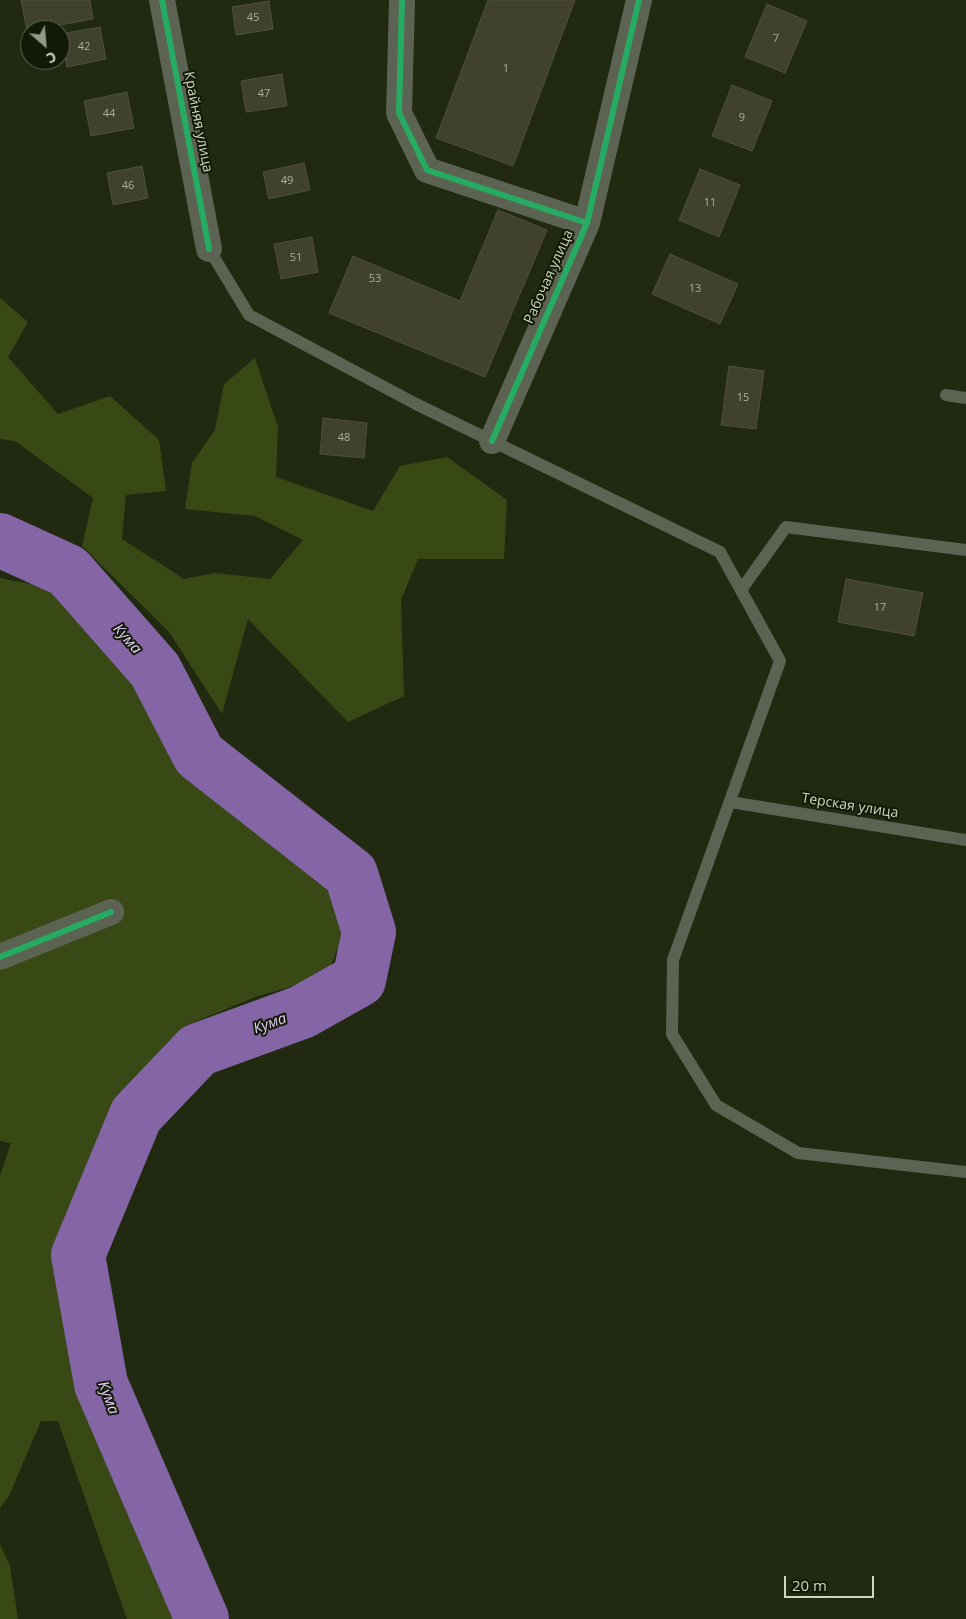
<!DOCTYPE html>
<meta charset="utf-8">
<style>
body{margin:0}
#map{position:relative;width:966px;height:1619px;overflow:hidden;background:#222911;font-family:"Open Sans",sans-serif}
canvas{display:block}
.north{position:absolute;left:20px;top:20px;width:50px;height:50px;box-sizing:border-box;background:#131907;border:1px solid #5d6551;border-radius:50%;rotate:153deg;font-size:14px;font-weight:700;line-height:20px;text-align:center;color:#cdd7bf}
.north::after{content:'';display:block;margin:auto;width:18px;height:22px;background:#919a82;clip-path:polygon(50% 0,100% 100%,50% 72%,0 100%)}
.scale{position:absolute;left:784px;top:1576px;width:90px;height:22px;box-sizing:border-box;border:2px solid #cdd7bf;border-top:0;padding-left:6px;font-size:15px;line-height:18px;white-space:nowrap;color:#cdd7bf;-webkit-text-stroke:4px #131907;paint-order:stroke}
</style>
<div id="map">
<canvas width="966" height="1619"></canvas>
<div class="north">С</div>
<div class="scale">20 m</div>
</div>
<script>
const ctx = document.querySelector('canvas').getContext('2d');
ctx.lineJoin = 'round';
function paint(path, color) {
  ctx.fillStyle = color;
  ctx.fill(path, 'evenodd');
}
function shape(rows) {
  const path = new Path2D();
  for (const r of rows) {
    path.moveTo(r[0], r[1]);
    for (let i = 2; i < r.length; i += 2) path.lineTo(r[i], r[i + 1]);
  }
  return path;
}
function stroke(path, color, width, dash) {
  ctx.strokeStyle = color;
  ctx.lineWidth = width;
  ctx.lineCap = dash ? 'butt' : 'round';
  ctx.setLineDash(dash || []);
  ctx.stroke(path);
}
function label(font, color, halo, rows, align = 'center') {
  ctx.font = font + ' "Open Sans",sans-serif';
  ctx.lineWidth = 4;
  ctx.setLineDash([]);
  ctx.textBaseline = 'middle';
  ctx.strokeStyle = halo;
  ctx.fillStyle = color;
  for (const [text, x, y, turn = 0] of rows) {
    ctx.save();
    ctx.translate(x, y);
    ctx.rotate((+turn || 0) * Math.PI / 180);
    ctx.textAlign = isNaN(turn) ? turn : align;
    if (halo) ctx.strokeText(text, 0, 0);
    ctx.fillText(text, 0, 0);
    ctx.restore();
  }
}
paint(shape([
 [0,298,28,322,8,357,58,414,110,396,159,440,166,491,126,495,122,539,184,579,215,573,270,579,303,540,255,516,185,509,192,463,215,430,224,384,255,358,278,427,276,477,373,511,400,466,447,457,507,500,504,559,418,559,401,600,404,696,348,722,248,619,222,714,169,632,82,546,93,498,15,441,0,439],
 [0,578,57,589,145,695,175,763,320,872,345,930,326,977,258,996,187,1025,124,1093,60,1255,85,1398,174,1619,127,1619,58,1421,41,1421,9,1496,0,1508,0,1176,11,1143,0,1141],
 [0,1544,10,1566,18,1619,0,1619]
]), '#394915');
stroke(shape([
 [0,540,68,571,155,670,199,755,351,874,369,932,359,980,302,1012,198,1050,136,1115,78,1255,101,1384,202,1619]
]), '#8465a6', 54);
const building = shape([
 [21,0,90,0,93,19,27,31,21,0],
 [488,0,575,0,513,166,436,138,488,0],
 [269,1,273,29,236,35,232,7,269,1],
 [767,4,807,21,785,73,745,57,767,4],
 [100,27,106,59,67,67,61,34,100,27],
 [282,74,287,106,246,112,241,81,282,74],
 [732,85,772,101,752,151,712,136,732,85],
 [127,92,134,128,91,136,84,101,127,92],
 [304,163,310,190,269,199,263,172,304,163],
 [142,166,148,198,113,205,107,173,142,166],
 [700,169,740,185,719,237,679,220,700,169],
 [498,210,547,230,485,377,329,313,353,256,460,301,498,210],
 [312,237,318,272,281,279,274,244,312,237],
 [670,254,738,284,720,324,652,294,670,254],
 [729,366,764,371,756,429,721,425,729,366],
 [323,418,367,423,364,458,320,454,323,418],
 [846,579,923,593,914,636,838,622,846,579]
]);
paint(building, '#40422e');
stroke(building, '#4e513d', 1);
stroke(shape([
 [209,249,249,315,416,404,720,552,780,661,673,960,672,1034,716,1105,798,1153,966,1172],
 [946,395,966,398],
 [741,590,786,527,966,550],
 [730,802,966,840]
]), '#5d6352', 12);
stroke(shape([
 [162,0,209,249],
 [402,1,399,113,427,170,587,223],
 [492,441,587,223,639,0],
 [0,957,111,912]
]), '#5d6352', 26);
stroke(shape([
 [162,0,209,249],
 [402,1,399,113,427,170,587,223],
 [492,441,587,223,639,0],
 [0,957,111,912]
]), '#26ab63', 6);
label('11px', '#aab29b', null, [
 ["45",253,18],
 ["7",776,39],
 ["42",84,47],
 ["1",506,69],
 ["47",264,94],
 ["44",109,114],
 ["9",742,118],
 ["49",287,181],
 ["46",128,186],
 ["11",710,203],
 ["51",296,258],
 ["53",375,279],
 ["13",695,289],
 ["15",743,398],
 ["48",344,438],
 ["17",880,608]
]);
label('14px', '#cdd7bf', '#131907', [
 ["Крайняя улица",198,122,79],
 ["Рабочая улица",549,277,-66],
 ["Терская улица",850,806,9]
]);
label('italic 15px', '#e0cef7', '#131907', [
 ["Кума",127,639,49],
 ["Кума",270,1024,-20],
 ["Кума",108,1398,69]
]);
</script>
